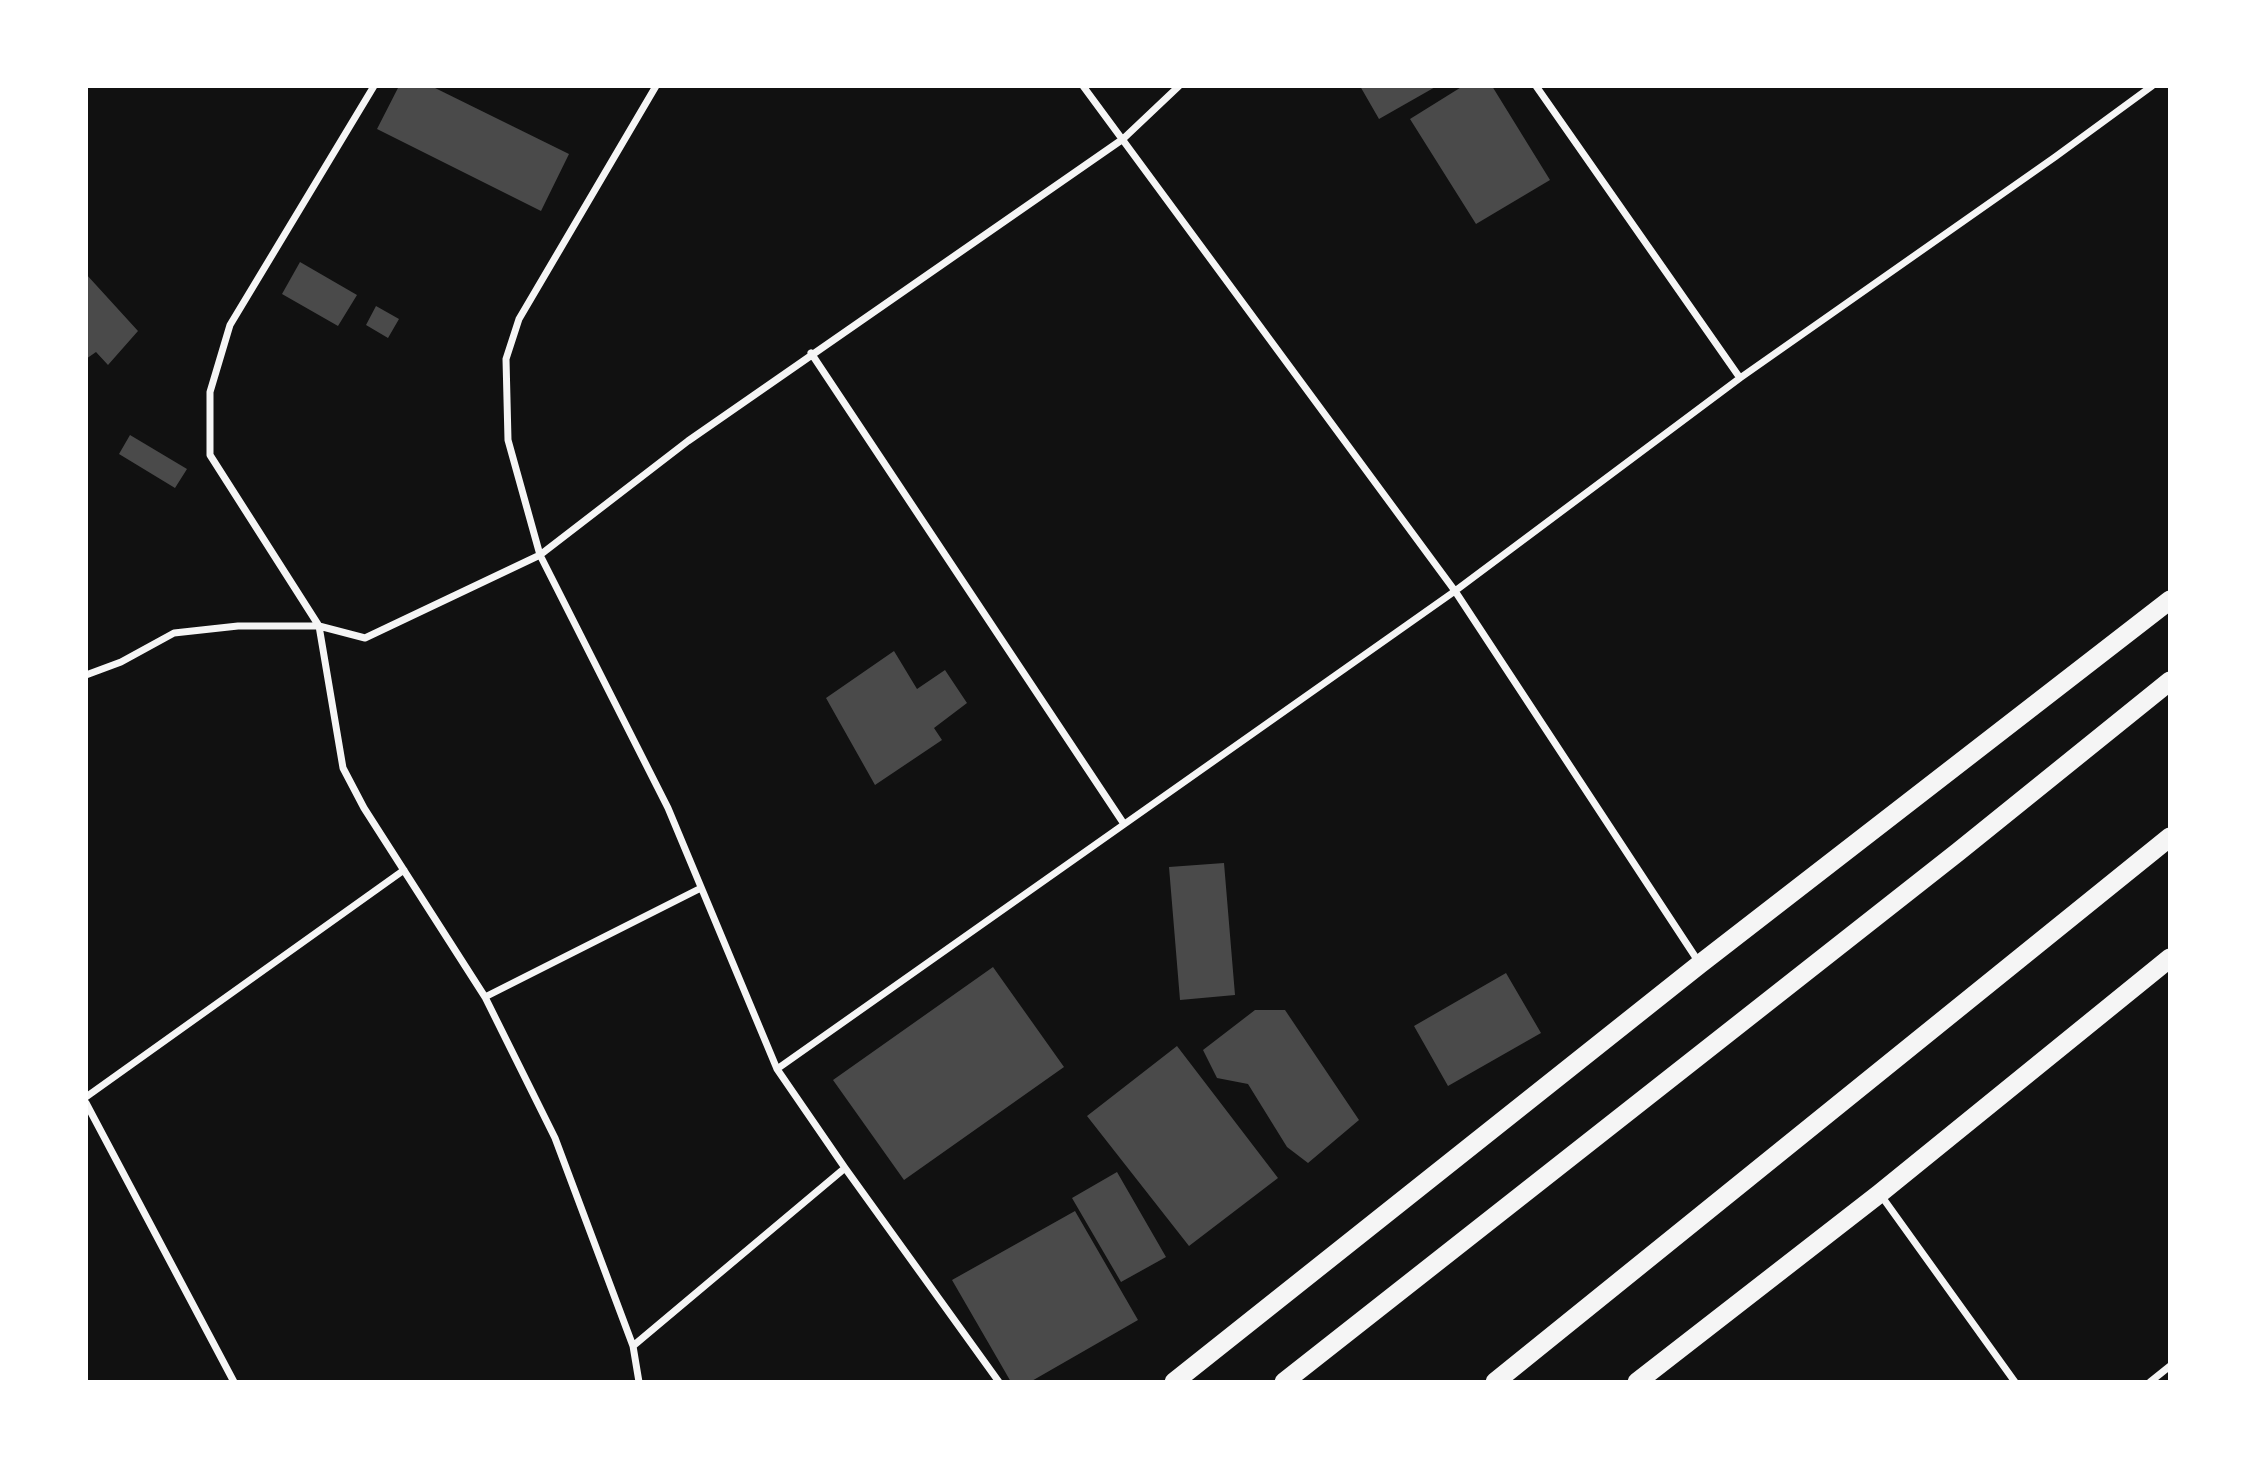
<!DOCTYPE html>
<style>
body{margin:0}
#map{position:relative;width:2256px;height:1468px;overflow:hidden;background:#111;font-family:"DejaVu Sans",sans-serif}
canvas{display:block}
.frame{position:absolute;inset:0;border:88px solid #fff;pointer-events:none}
</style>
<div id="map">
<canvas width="2256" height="1468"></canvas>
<div class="frame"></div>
</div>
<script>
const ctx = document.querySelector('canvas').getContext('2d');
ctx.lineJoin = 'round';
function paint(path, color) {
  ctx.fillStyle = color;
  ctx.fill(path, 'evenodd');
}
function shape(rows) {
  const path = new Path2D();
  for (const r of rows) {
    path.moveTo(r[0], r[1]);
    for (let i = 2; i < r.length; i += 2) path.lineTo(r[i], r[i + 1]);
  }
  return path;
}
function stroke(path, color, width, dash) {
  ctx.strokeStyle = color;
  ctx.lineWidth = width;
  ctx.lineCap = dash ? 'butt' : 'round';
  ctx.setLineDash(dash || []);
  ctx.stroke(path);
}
paint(shape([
 [399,86,431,86,569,154,541,211,377,129],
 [1360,86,1437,86,1379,119],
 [1463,86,1492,86,1550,180,1476,224,1410,119],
 [300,262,357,295,338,326,282,294],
 [86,274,138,331,108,365,96,352,86,359],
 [376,306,399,319,388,338,366,325],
 [130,435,187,469,175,488,119,454],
 [894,651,917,689,945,670,967,703,934,728,942,740,875,785,826,698],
 [1224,863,1235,995,1180,1000,1169,867],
 [993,967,1064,1067,904,1180,833,1080],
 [1506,973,1541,1033,1448,1086,1414,1026],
 [1255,1010,1285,1010,1359,1120,1308,1163,1287,1147,1248,1084,1217,1078,1203,1050],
 [1177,1046,1278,1178,1189,1246,1087,1116],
 [1117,1172,1166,1257,1121,1282,1072,1198],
 [1075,1211,1138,1320,1030,1382,1011,1382,952,1280]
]), '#4a4a4a');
stroke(shape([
 [656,86,519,319,506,359,508,440,540,555,668,808,777,1069,845,1168,999,1382],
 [1083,86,1455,591,1700,964],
 [1536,86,1740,378],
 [811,353,1124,824],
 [86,675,121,662,174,633,238,626,319,626,210,455,210,392,230,325,374,86],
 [485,997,701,888],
 [777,1069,1455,591,1740,378,2055,157,2152,86],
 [86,1097,404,870],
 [86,1103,234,1382],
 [1880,1194,2015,1382],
 [633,1346,845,1168],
 [639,1382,633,1346,555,1138,485,997,364,808,343,768,319,626,365,638,540,555,688,441,1123,139,1179,86],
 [2150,1382,2170,1366]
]), '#f5f5f5', 7);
stroke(shape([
 [1174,1382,1700,964,2170,600],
 [1284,1382,1958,852,2170,681],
 [1495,1382,2170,837],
 [1637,1382,1879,1194,2170,958]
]), '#f5f5f5', 19);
</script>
